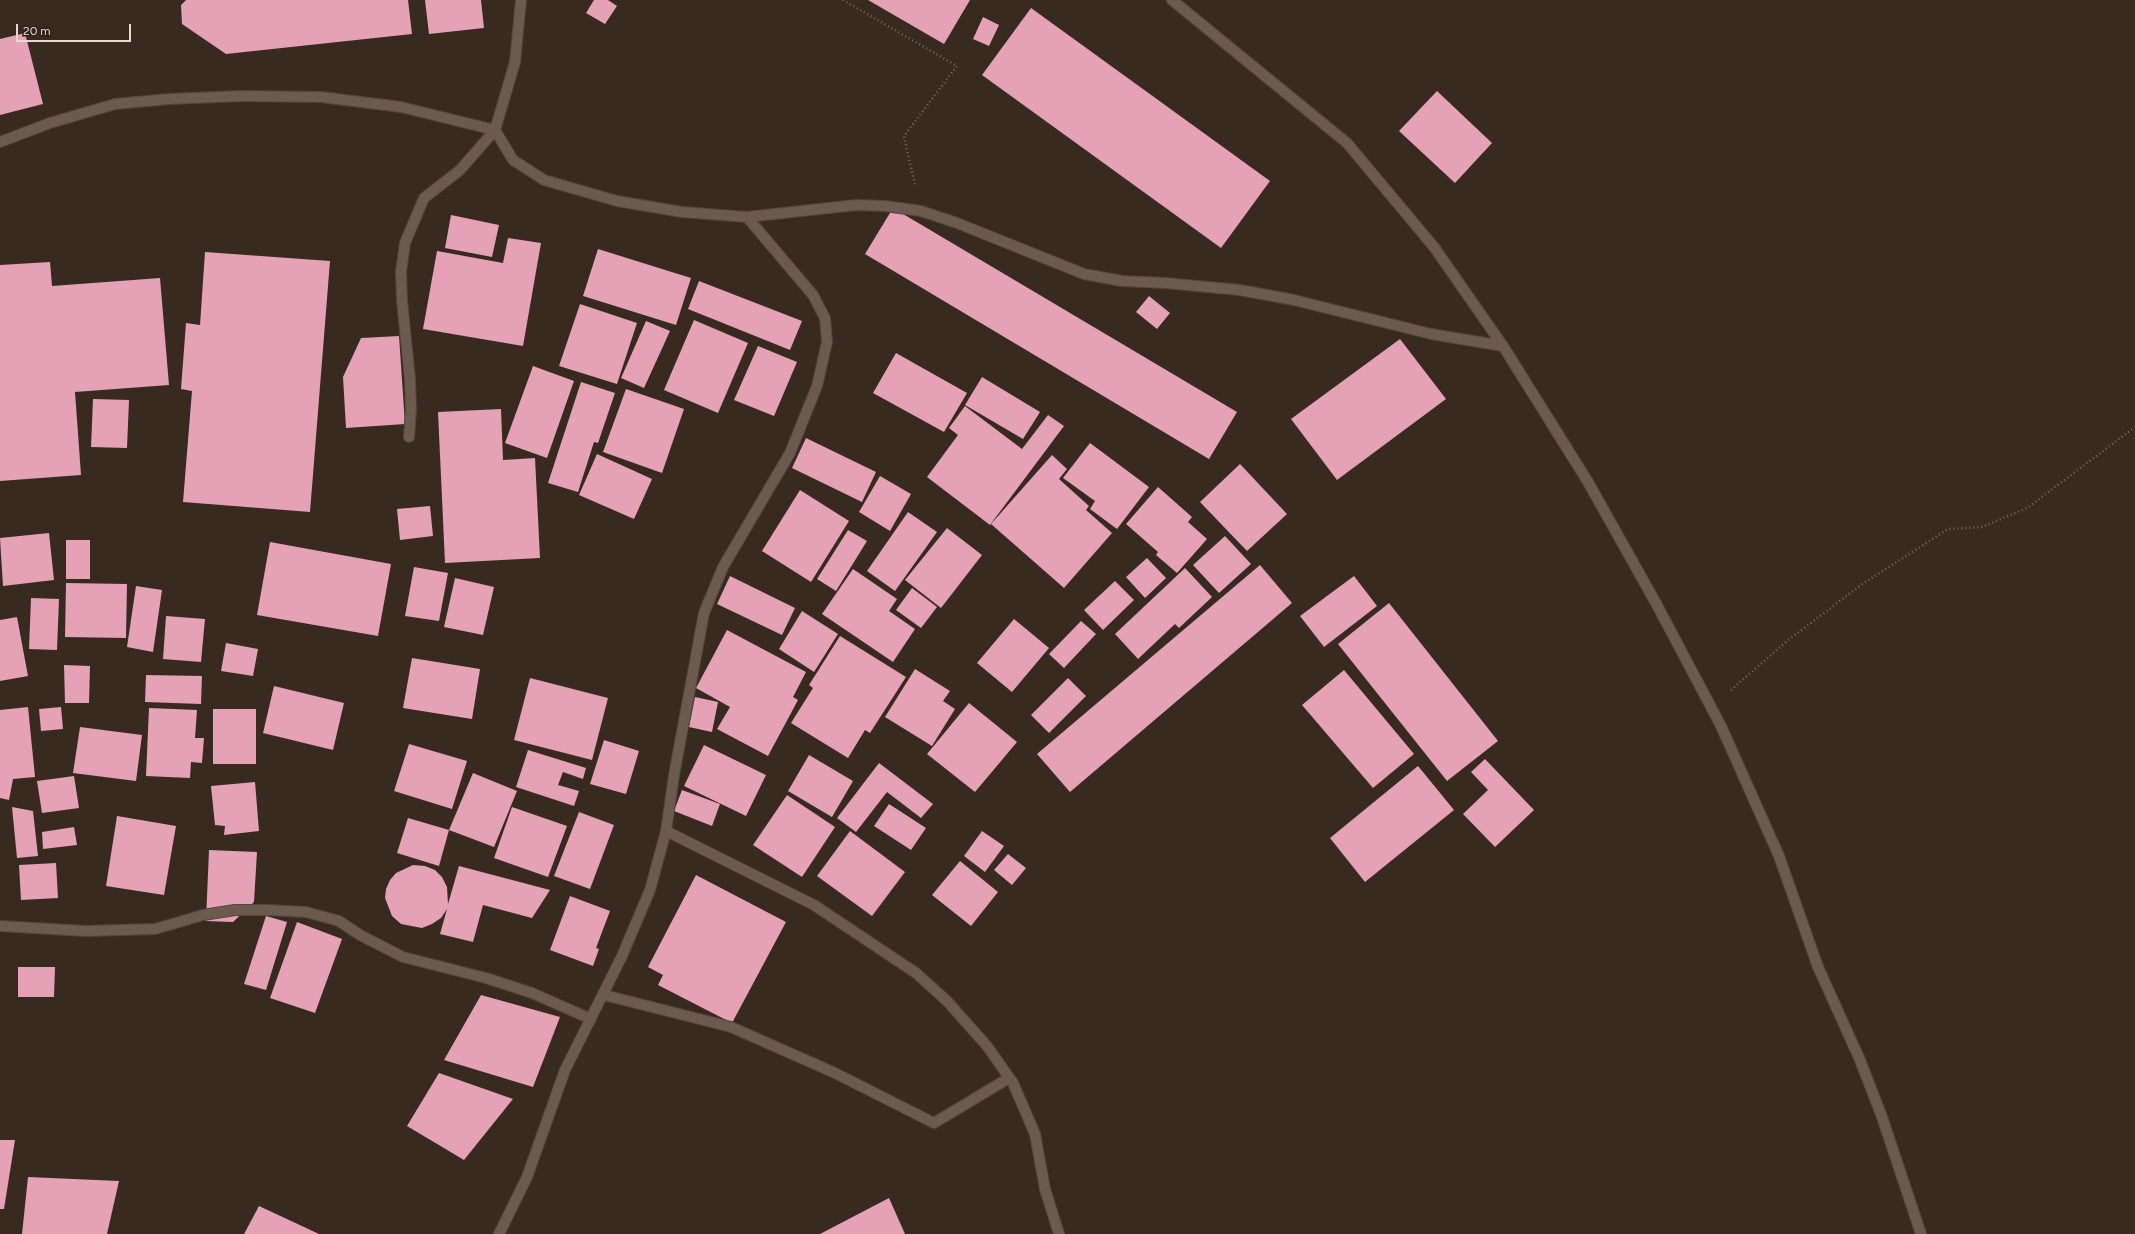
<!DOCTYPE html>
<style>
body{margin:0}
#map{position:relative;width:2135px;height:1234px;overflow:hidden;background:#392a1f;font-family:Figtree,sans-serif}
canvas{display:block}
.scale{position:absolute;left:16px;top:24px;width:115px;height:18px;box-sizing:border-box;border:2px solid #e4d9d3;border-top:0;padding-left:5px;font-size:12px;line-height:14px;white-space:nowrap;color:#e4d9d3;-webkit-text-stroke:3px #2f2016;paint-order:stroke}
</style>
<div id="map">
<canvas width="2135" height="1234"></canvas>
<div class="scale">20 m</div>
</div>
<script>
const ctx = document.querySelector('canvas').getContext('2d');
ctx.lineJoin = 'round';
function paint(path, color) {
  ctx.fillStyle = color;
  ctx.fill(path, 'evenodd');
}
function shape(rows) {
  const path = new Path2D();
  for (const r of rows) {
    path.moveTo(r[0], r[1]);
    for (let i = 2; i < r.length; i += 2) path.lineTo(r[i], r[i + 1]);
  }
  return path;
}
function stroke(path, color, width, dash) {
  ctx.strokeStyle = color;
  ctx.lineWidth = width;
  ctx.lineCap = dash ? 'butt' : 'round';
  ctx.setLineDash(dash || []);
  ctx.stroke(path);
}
paint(shape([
 [186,0,408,0,412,34,226,54,182,24,181,5],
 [425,0,481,0,484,28,429,34],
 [594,0,608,0,617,6,605,24,586,13],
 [868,0,970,0,944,44],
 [1031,8,1270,181,1221,248,982,75],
 [983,17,999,25,989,46,973,39],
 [25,33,43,104,0,115,0,39],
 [1437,91,1492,143,1455,183,1399,131],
 [893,208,1237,412,1209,459,865,254],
 [451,215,499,225,492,257,445,248],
 [508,238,541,243,523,346,423,329,437,251,503,263],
 [598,249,691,278,676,325,583,296],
 [205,252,330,261,310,512,183,502,192,391,181,389,186,323,200,325],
 [50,262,52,286,160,278,169,385,75,392,81,475,0,481,0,265],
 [699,281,802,321,790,350,688,309],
 [1149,296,1170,313,1157,329,1136,312],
 [580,304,637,323,617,384,559,366],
 [694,320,748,343,718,413,664,390],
 [646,321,670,331,644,388,621,378],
 [399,336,405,424,346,428,343,377,361,338],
 [1400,339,1446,399,1337,480,1291,419],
 [758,346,797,362,774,416,734,400],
 [896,353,967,393,944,432,873,393],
 [533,366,574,381,547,458,505,443],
 [982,377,1040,412,1023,439,965,405],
 [581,382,615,393,598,443,594,442,578,492,548,483],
 [626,389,684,409,662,473,603,452],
 [93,399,129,400,127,448,91,447],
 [965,406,1022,449,1048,415,1064,426,990,525,927,477,958,435,949,428],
 [501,409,503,460,535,458,540,558,445,563,438,412],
 [806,438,876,472,862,502,792,468],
 [1090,443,1149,487,1117,529,1090,509,1095,501,1063,478],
 [597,454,652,479,634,519,579,495],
 [1052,455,1067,469,1059,479,1089,506,1086,510,1112,533,1064,588,991,524],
 [1240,464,1287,514,1247,551,1200,502],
 [880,476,911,494,890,531,859,512],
 [1158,487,1192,517,1188,522,1207,539,1177,573,1156,555,1158,552,1126,524],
 [800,490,849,521,811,582,762,551],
 [430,506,433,536,400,540,397,509],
 [908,512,937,532,895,591,867,571],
 [947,528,982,555,941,608,905,580],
 [848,530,867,541,836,591,817,579],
 [49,533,54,580,3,586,0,538],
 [1225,536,1251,564,1219,593,1193,565],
 [66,540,90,540,90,579,66,579],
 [270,542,391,564,378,636,257,615],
 [1147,558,1166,578,1145,598,1126,577],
 [1260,565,1292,603,1070,792,1037,754],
 [414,567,448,573,439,621,405,616],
 [1185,568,1212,597,1179,628,1175,624,1138,659,1115,634],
 [853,569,897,599,889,611,915,629,893,662,822,614],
 [730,576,795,608,782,635,717,604],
 [1354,576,1377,606,1324,647,1300,616],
 [455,578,494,587,483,635,444,627],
 [1115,581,1134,600,1103,630,1084,610],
 [66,583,127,584,126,638,65,637],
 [136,586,162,590,153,652,127,647],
 [912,588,937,607,921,628,896,610],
 [31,598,59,599,57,650,29,649],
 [1389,603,1498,741,1447,781,1338,644],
 [802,611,838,634,814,672,779,649],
 [166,616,205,619,201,662,163,659],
 [17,617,28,676,0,681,0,620],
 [1014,619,1049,648,1012,692,977,663],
 [1081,621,1096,634,1064,668,1049,654],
 [727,630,806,672,793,697,798,700,768,756,717,729,730,707,696,688],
 [840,636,906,677,870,733,865,730,848,758,791,723,813,688,809,685],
 [226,643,258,649,253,676,221,671],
 [412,658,480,669,472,719,403,708],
 [64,665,90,666,89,703,65,703],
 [915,669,950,691,943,701,955,709,932,746,885,717],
 [1344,670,1414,754,1373,788,1302,705],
 [146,675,202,676,201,704,145,702],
 [530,678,608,698,592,760,514,740],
 [1068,678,1086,696,1049,733,1031,715],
 [274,686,344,703,333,750,263,733],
 [695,697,718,702,712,732,689,727],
 [969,703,1017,742,975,792,927,754],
 [28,707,35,777,13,779,9,800,0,798,0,710],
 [61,707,63,729,41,731,39,709],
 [149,708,197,710,195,738,204,738,202,763,191,762,190,778,146,776],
 [213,709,256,709,256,764,213,764],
 [80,727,142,735,136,781,73,773],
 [604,740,639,751,626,794,590,784],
 [409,744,467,761,452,809,394,791],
 [704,745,766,775,746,816,684,786],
 [528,750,586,768,583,779,563,772,558,785,579,791,574,806,516,787],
 [809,755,853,781,832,817,788,791],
 [1485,759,1534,810,1495,847,1463,814,1488,790,1471,772],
 [879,763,933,804,921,818,887,792,856,832,837,818],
 [1418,766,1454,810,1365,882,1330,838],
 [473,773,517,791,494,847,449,830],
 [74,776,79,808,42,813,37,781],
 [255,782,259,831,224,835,225,826,215,825,211,786],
 [682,790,720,804,712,826,674,811],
 [787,795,835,827,802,877,753,845],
 [889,804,926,828,911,850,874,826],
 [12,807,33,811,38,856,17,858],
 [512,807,567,826,548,877,494,858],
 [579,812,614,825,590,889,554,876],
 [117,816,176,826,164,895,106,886],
 [408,818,449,830,439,866,397,853],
 [74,827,77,845,43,849,42,832],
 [850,831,905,872,872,916,817,876],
 [982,831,1004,846,985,872,964,856],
 [209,850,257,852,254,902,233,922,206,921],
 [1008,854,1026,868,1012,885,994,870],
 [960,861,998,892,971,926,932,895],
 [56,863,58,898,21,900,19,865],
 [413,865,425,866,435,870,442,877,447,887,448,904,459,866,550,890,532,918,483,905,473,942,440,934,447,909,441,918,432,924,422,928,401,924,392,916,385,898,386,889,390,880,396,873],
 [696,875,786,922,732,1023,658,985,663,975,648,967],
 [570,896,610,911,596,948,599,949,593,966,550,950],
 [266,916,287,922,266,990,244,984],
 [297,922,342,939,315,1013,270,998],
 [18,967,55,967,54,997,18,997],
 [481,995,560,1017,533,1087,444,1060],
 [439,1073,513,1099,464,1160,407,1126],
 [0,1140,15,1140,4,1209,0,1209],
 [28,1177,119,1181,107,1234,22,1234],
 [889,1198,905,1234,820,1234],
 [259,1206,319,1234,244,1234]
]), '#e5a1b6');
const minor = shape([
 [1172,0,1347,143,1434,247,1503,346,1588,482,1657,605,1721,726,1779,856,1818,967,1860,1060,1882,1117,1921,1234],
 [0,142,50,123,115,104,169,99,241,96,321,97,401,107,495,130,513,160,544,180,617,201,682,212,747,217,856,205,885,206,921,211,957,223,1084,274,1122,281,1165,283,1240,290,1294,300,1431,334,1503,346],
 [409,437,411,409,410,379,402,301,401,272,405,243,424,198,460,170,495,130,515,62,521,0],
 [666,831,814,905,916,973,947,1001,987,1046,1013,1083,1035,1134,1045,1189,1059,1234],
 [0,926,86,931,155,929,203,915,235,910,268,910,306,912,339,921,360,935,403,957,486,978,532,993,591,1019],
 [604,995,731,1027,835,1073,934,1123,1009,1078],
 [499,1234,527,1177,565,1070,622,956,650,890,666,831,674,775,704,613,723,567,790,453,817,386,827,342,825,318,813,295,747,217]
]);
stroke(minor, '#53463d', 12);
stroke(shape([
 [843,0,957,66,904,136,915,185],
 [1731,690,1787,641,1861,585,1948,529,1982,527,2027,508,2135,427]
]), '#76695f', 2.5, [1, 3]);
stroke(minor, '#6c5a4e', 10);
</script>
